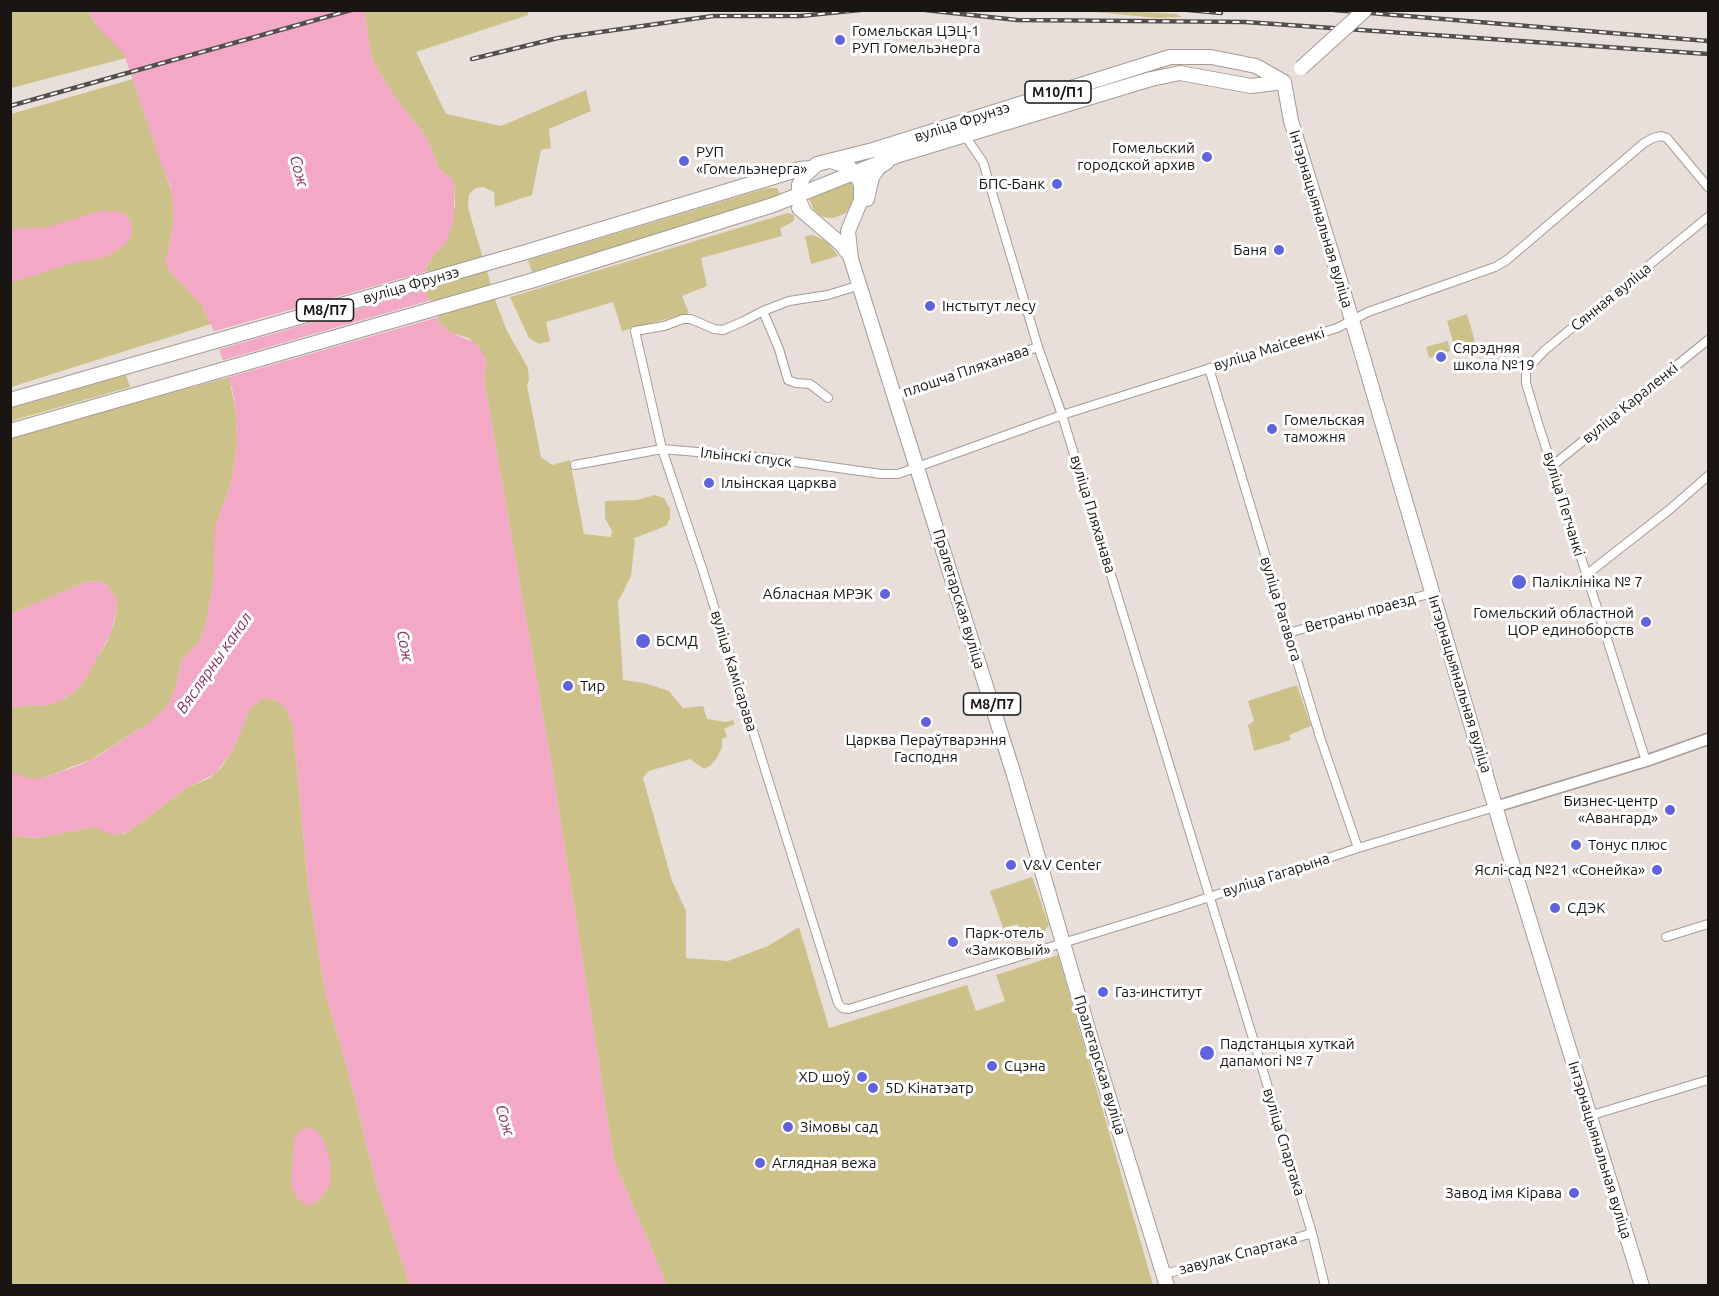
<!DOCTYPE html>
<meta charset="utf-8">
<style>
body{margin:0}
#map{position:relative;width:1719px;height:1296px;overflow:hidden;background:#e9dfda;font-family:Ubuntu,sans-serif}
canvas{display:block}
.frame{position:absolute;inset:0;border:12px solid #181513;pointer-events:none}
</style>
<div id="map">
<canvas width="1719" height="1296"></canvas>
<div class="frame"></div>
</div>
<script>
const ctx = document.querySelector('canvas').getContext('2d');
ctx.lineJoin = 'round';
function paint(path, color) {
  ctx.fillStyle = color;
  ctx.fill(path, 'evenodd');
}
function shape(rows) {
  const path = new Path2D();
  for (const r of rows) {
    path.moveTo(r[0], r[1]);
    for (let i = 2; i < r.length; i += 2) path.lineTo(r[i], r[i + 1]);
  }
  return path;
}
function stroke(path, color, width, dash) {
  ctx.strokeStyle = color;
  ctx.lineWidth = width;
  ctx.lineCap = dash ? 'butt' : 'round';
  ctx.setLineDash(dash || []);
  ctx.stroke(path);
}
function label(font, color, halo, rows, align = 'center') {
  ctx.font = font + ' Ubuntu,sans-serif';
  ctx.lineWidth = 6;
  ctx.setLineDash([]);
  ctx.textBaseline = 'middle';
  ctx.strokeStyle = halo;
  ctx.fillStyle = color;
  for (const [text, x, y, turn = 0] of rows) {
    ctx.save();
    ctx.translate(x, y);
    ctx.rotate((+turn || 0) * Math.PI / 180);
    ctx.textAlign = isNaN(turn) ? turn : align;
    if (halo) ctx.strokeText(text, 0, 0);
    ctx.fillText(text, 0, 0);
    ctx.restore();
  }
}
paint(shape([
 [372,10,528,11,528,15,416,52,446,114,501,126,586,90,591,111,549,129,551,148,541,150,532,195,495,207,494,192,483,187,476,188,469,194,468,208,496,302,507,331,528,368,529,380,527,386,541,457,552,465,570,460,584,534,611,537,612,531,605,518,605,501,637,500,655,495,664,498,670,509,670,519,666,526,632,539,635,540,631,576,618,602,623,680,644,683,669,691,683,708,703,706,707,719,726,722,733,720,735,724,724,729,727,737,722,739,722,747,717,758,710,766,704,769,690,759,649,771,643,778,672,881,686,911,686,958,728,961,768,946,799,927,829,1028,967,985,976,1011,1005,1001,996,975,1058,955,1153,1285,667,1285,614,1161,553,773,485,386,484,373,487,367,484,357,469,338,451,333,439,323,426,293,425,270,434,254,446,243,455,205,454,185,452,179,440,170,426,137,392,93,373,61,370,51,365,12],
 [10,11,88,11,95,23,122,50,126,58,11,88],
 [1083,11,1124,11,1176,14,1182,17,1158,18],
 [1156,68,1163,68,874,157,854,167,846,162],
 [133,79,173,196,174,219,166,263,170,272,202,305,211,324,11,387,11,114],
 [849,178,855,192,855,199,846,213,834,218,829,218,821,216,814,210,808,196],
 [767,188,777,188,780,193,775,198,532,272,528,260],
 [788,213,794,215,794,220,789,224,780,228,782,236,701,258,707,286,682,296,689,313,622,331,613,302,546,322,550,341,539,344,529,338,510,297],
 [813,235,828,242,838,256,811,264,805,236],
 [1467,314,1476,345,1456,351,1447,321],
 [1448,341,1450,351,1429,358,1426,347],
 [126,375,130,387,11,421,11,408],
 [229,377,236,413,237,445,231,483,215,528,215,567,211,598,204,631,201,639,182,660,174,692,168,705,152,721,92,759,43,778,26,778,14,774,11,771,11,708,28,705,45,706,66,698,79,687,107,642,114,624,117,607,116,599,108,586,102,582,88,581,11,614,11,437],
 [1297,685,1311,726,1289,735,1291,740,1254,751,1248,725,1254,721,1248,701],
 [263,698,271,698,282,704,286,709,293,726,308,885,325,992,348,1071,376,1183,410,1285,11,1285,10,836,37,838,94,827,123,834,128,832,188,787,210,778,220,769,232,752,250,709],
 [1032,877,1049,925,1040,936,1024,941,1018,924,1003,928,990,891]
]), '#ccc189');
paint(shape([
 [88,11,365,11,370,51,373,61,392,93,426,137,440,170,452,179,454,185,454,220,446,243,434,254,425,270,426,293,439,323,451,333,476,343,482,351,487,367,484,373,485,386,553,773,614,1161,667,1285,410,1285,376,1183,348,1071,325,992,308,885,293,726,286,709,276,700,263,698,250,709,232,752,215,774,188,787,128,832,112,835,94,827,37,838,11,836,10,771,26,778,43,778,80,765,98,756,152,721,168,705,174,692,182,660,201,639,206,623,213,583,215,528,231,483,237,445,236,413,232,388,211,324,202,305,170,272,166,263,174,219,171,188,161,163,124,54,100,30],
 [103,210,123,213,129,218,132,225,132,233,130,239,125,245,106,257,69,264,11,283,11,229,48,227],
 [88,581,102,582,108,586,116,599,117,607,111,633,85,680,73,693,58,702,45,706,28,705,11,708,11,614],
 [303,1128,314,1129,319,1133,323,1139,330,1159,331,1180,328,1188,318,1201,312,1204,305,1205,297,1199,291,1183,294,1141,296,1135]
]), '#f3a8c5');
paint(shape([
 [428,271,428,289,217,350,211,332],
 [431,300,439,317,226,378,220,361]
]), '#e9dfda');
const minor = shape([
 [965,136,983,162,1038,347,1062,415,1263,1071,1312,1233,1325,1286],
 [763,311,789,301,828,295,860,285],
 [1209,368,1320,737,1358,848],
 [895,395,1038,347],
 [828,398,810,384,796,383,788,380,779,349,763,311,744,321,723,330,714,329,691,319,683,319,664,326,635,331,662,449,703,571,838,1003,842,1008,849,1009,1170,910,1358,848,1495,807],
 [575,465,662,449,768,458,881,474,898,474,1062,415,1337,328,1368,312,1495,267,1507,260,1644,143,1653,138,1661,136,1667,138,1708,187],
 [1552,466,1708,340],
 [1586,575,1669,510,1708,476],
 [1288,633,1432,593],
 [1646,761,1538,423,1526,383,1526,370,1545,350,1708,217],
 [1666,937,1708,924],
 [1589,1116,1708,1080],
 [1164,1274,1241,1255,1312,1233]
]);
const tertiary = shape([
 [1495,807,1646,761,1708,739]
]);
const primary = shape([
 [1284,82,1291,121,1352,320,1508,850,1642,1286],
 [831,161,849,167,858,178,861,185,861,200,848,231,851,259,1014,775,1093,1046,1167,1286],
 [867,199,872,177,878,168,887,162],
 [799,208,841,244,850,256],
 [804,211,799,201,799,185,804,176,817,164,873,150,1170,57,1211,57,1256,66,1284,82],
 [10,400,526,252,800,169,810,168],
 [10,431,534,280,773,205,899,155,1151,79,1180,73,1251,86,1284,82]
]);
stroke(minor, '#a49b97', 10);
stroke(tertiary, '#a49b97', 13);
stroke(primary, '#a49b97', 16);
stroke(minor, '#fff', 8);
stroke(tertiary, '#fff', 10);
stroke(primary, '#fff', 14);
const rail = shape([
 [925,10,1017,20,1245,22,1708,54],
 [1188,10,1221,13],
 [1334,10,1708,41],
 [472,59,558,38,713,16,800,16,860,10],
 [10,106,351,10]
]);
stroke(rail, '#544f4c', 4.5);
stroke(rail, '#fff', 2, [7]);
const primaryBridge = shape([
 [1301,68,1365,10]
]);
stroke(primaryBridge, '#a49b97', 16, []);
stroke(primaryBridge, '#fff', 14);
for (const [x, y, r, color] of [
 [840,40,6,"#6063db"],
 [1207,157,6,"#6063db"],
 [684,161,6,"#6063db"],
 [1057,184,6,"#6063db"],
 [1279,250,6,"#6063db"],
 [930,306,6,"#6063db"],
 [1441,357,6,"#6063db"],
 [1272,429,6,"#6063db"],
 [709,483,6,"#6063db"],
 [1519,582,8,"#6063db"],
 [885,594,6,"#6063db"],
 [1646,622,6,"#6063db"],
 [643,641,8,"#6063db"],
 [568,686,6,"#6063db"],
 [926,722,6,"#6063db"],
 [1670,810,6,"#6063db"],
 [1576,845,6,"#6063db"],
 [1011,865,6,"#6063db"],
 [1657,870,6,"#6063db"],
 [1555,908,6,"#6063db"],
 [953,942,6,"#6063db"],
 [1103,992,6,"#6063db"],
 [1207,1053,8,"#6063db"],
 [992,1066,6,"#6063db"],
 [862,1077,6,"#6063db"],
 [873,1088,6,"#6063db"],
 [788,1127,6,"#6063db"],
 [760,1163,6,"#6063db"],
 [1574,1193,6,"#6063db"]
]) {
  const dot = new Path2D();
  dot.arc(x, y, r, 0, 2 * Math.PI);
  ctx.fillStyle = color;
  ctx.fill(dot);
  stroke(dot, '#fff', 2);
}
for (const [x, y, w] of [
 [1058,92,66],
 [325,310,57],
 [992,704,57]
]) {
  const box = new Path2D();
  box.roundRect(x - w / 2, y - 11, w, 22, 4.5);
  ctx.fillStyle = '#fff';
  ctx.fill(box);
  stroke(box, '#181513', 1.5);
}
label('bold 14px', '#181513', null, [
 ["М10/П1",1058,92],
 ["М8/П7",325,310],
 ["М8/П7",992,704]
]);
label('15px', '#181513', '#fff', [
 ["Гомельская ЦЭЦ-1",852,31],
 ["РУП Гомельэнерга",852,48],
 ["Гомельский",1195,148,"right"],
 ["городской архив",1195,165,"right"],
 ["РУП",696,152],
 ["«Гомельэнерга»",696,169],
 ["БПС-Банк",1045,184,"right"],
 ["Баня",1267,250,"right"],
 ["Інстытут лесу",942,306],
 ["Сярэдняя",1453,348],
 ["школа №19",1453,365],
 ["Гомельская",1284,420],
 ["таможня",1284,437],
 ["Ільінская царква",721,483],
 ["Паліклініка № 7",1532,582],
 ["Абласная МРЭК",873,594,"right"],
 ["Гомельский областной",1634,613,"right"],
 ["ЦОР единоборств",1634,630,"right"],
 ["БСМД",656,641],
 ["Тир",580,686],
 ["Царква Пераўтварэння",926,740,"center"],
 ["Гасподня",926,757,"center"],
 ["Бизнес-центр",1658,801,"right"],
 ["«Авангард»",1658,818,"right"],
 ["Тонус плюс",1588,845],
 ["V&V Center",1023,865],
 ["Яслі-сад №21 «Сонейка»",1645,870,"right"],
 ["СДЭК",1567,908],
 ["Парк-отель",965,933],
 ["«Замковый»",965,950],
 ["Газ-институт",1115,992],
 ["Падстанцыя хуткай",1220,1044],
 ["дапамогі № 7",1220,1061],
 ["Сцэна",1004,1066],
 ["XD шоў",850,1077,"right"],
 ["5D Кінатэатр",885,1088],
 ["Зімовы сад",800,1127],
 ["Аглядная вежа",772,1163],
 ["Завод імя Кірава",1562,1193,"right"]
], 'left');
label('15px', '#181513', '#fff', [
 ["вуліца Фрунзэ",962,122,-18],
 ["Інтэрнацыянальная вуліца",1321,219,73],
 ["вуліца Фрунзэ",411,285,-16],
 ["Сянная вуліца",1611,297,-39],
 ["вуліца Маісеенкі",1269,349,-17],
 ["плошча Пляханава",966,371,-19],
 ["вуліца Караленкі",1630,403,-39],
 ["Ільінскі спуск",746,457,6],
 ["вуліца Петчанкі",1564,504,73],
 ["вуліца Пляханава",1093,514,73],
 ["Пралетарская вуліца",959,599,73],
 ["вуліца Рагавога",1281,609,73],
 ["Ветраны праезд",1360,613,-15],
 ["вуліца Камісарава",734,671,73],
 ["Інтэрнацыянальная вуліца",1460,684,73],
 ["вуліца Гагарына",1276,875,-18],
 ["Пралетарская вуліца",1100,1065,73],
 ["вуліца Спартака",1284,1142,73],
 ["Інтэрнацыянальная вуліца",1600,1150,73],
 ["завулак Спартака",1238,1254,-15]
]);
label('italic 16px', '#89335a', '#fff', [
 ["Сож",299,171,75],
 ["Сож",405,646,79],
 ["Вяслярны канал",214,663,-55],
 ["Сож",505,1120,73]
]);
</script>
